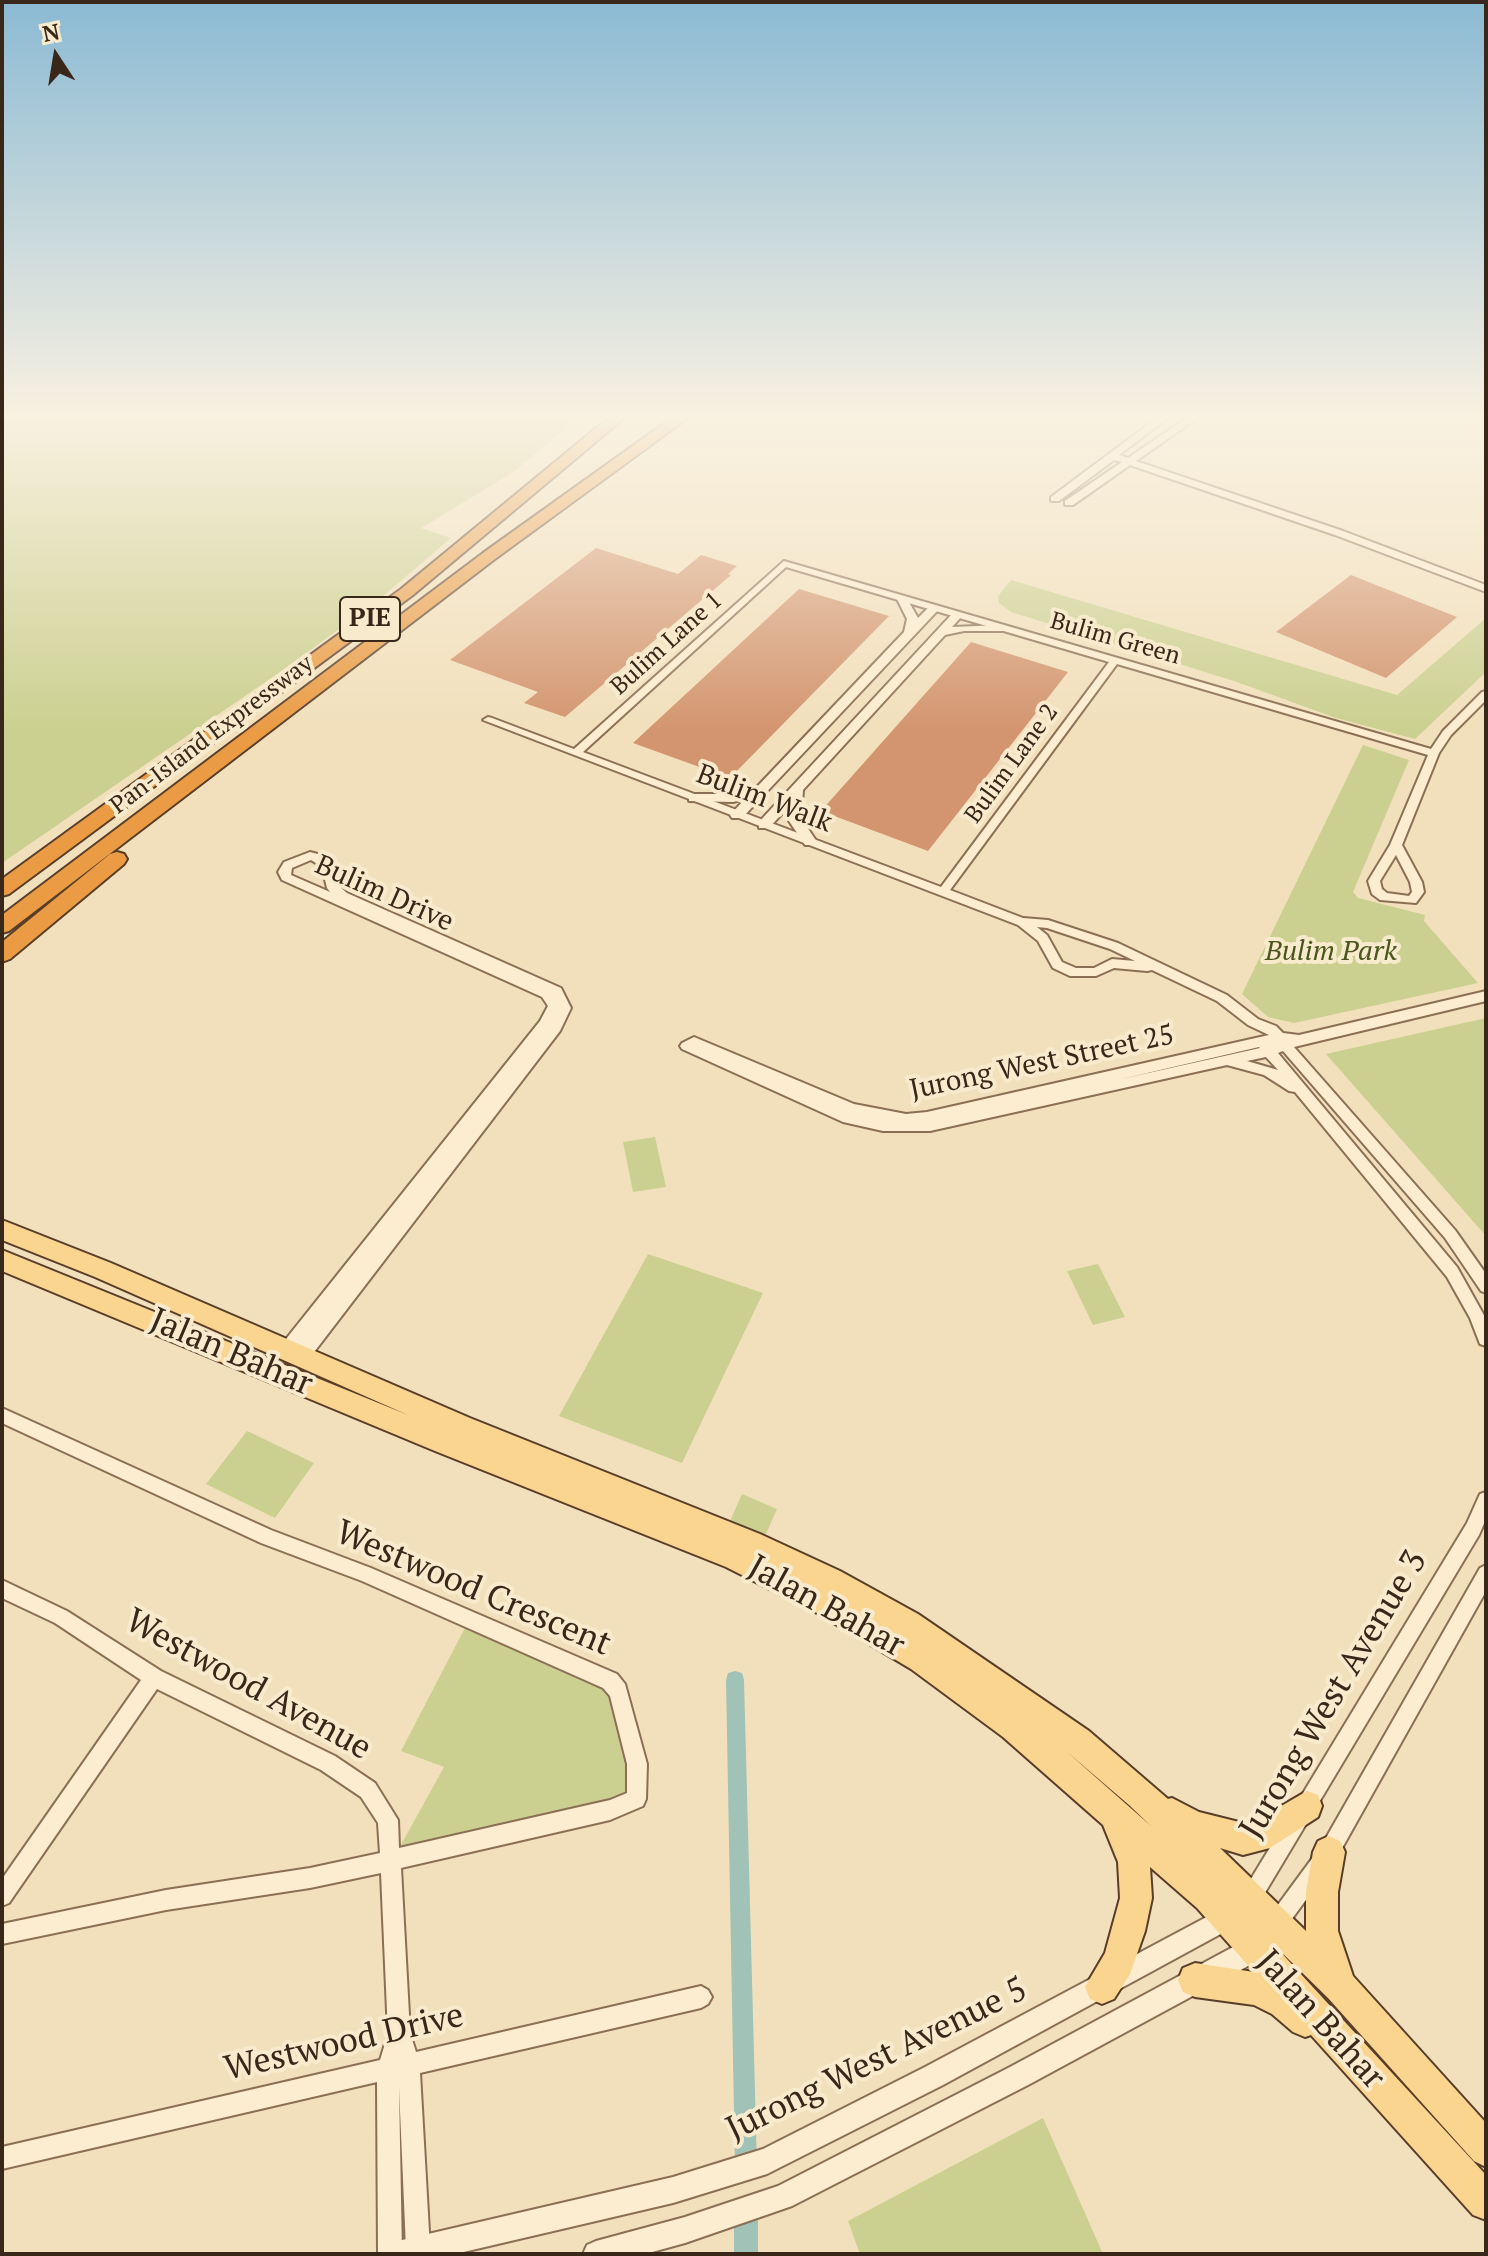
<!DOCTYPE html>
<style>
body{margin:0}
#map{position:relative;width:1488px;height:2256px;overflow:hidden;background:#f2e0bc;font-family:"PT Serif",serif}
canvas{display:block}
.frame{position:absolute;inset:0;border:4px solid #39281a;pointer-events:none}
.north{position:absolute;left:16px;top:16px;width:80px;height:80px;-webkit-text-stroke:6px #f8eacd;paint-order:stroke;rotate:348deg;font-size:22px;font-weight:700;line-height:32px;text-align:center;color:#39281a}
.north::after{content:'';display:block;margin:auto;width:28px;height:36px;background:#39281a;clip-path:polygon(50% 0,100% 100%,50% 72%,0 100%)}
</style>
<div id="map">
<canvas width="1488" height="2256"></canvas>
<div class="frame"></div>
<div class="north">N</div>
</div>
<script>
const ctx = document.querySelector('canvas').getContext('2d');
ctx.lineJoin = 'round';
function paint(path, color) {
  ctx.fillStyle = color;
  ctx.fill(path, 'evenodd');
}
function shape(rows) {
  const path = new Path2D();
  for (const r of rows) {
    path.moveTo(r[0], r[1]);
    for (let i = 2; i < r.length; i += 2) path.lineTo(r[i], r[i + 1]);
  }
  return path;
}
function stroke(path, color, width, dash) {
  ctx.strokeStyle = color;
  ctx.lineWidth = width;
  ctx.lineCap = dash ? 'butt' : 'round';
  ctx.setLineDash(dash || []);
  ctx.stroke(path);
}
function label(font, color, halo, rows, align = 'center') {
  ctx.font = font + ' "PT Serif",serif';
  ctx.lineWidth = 8;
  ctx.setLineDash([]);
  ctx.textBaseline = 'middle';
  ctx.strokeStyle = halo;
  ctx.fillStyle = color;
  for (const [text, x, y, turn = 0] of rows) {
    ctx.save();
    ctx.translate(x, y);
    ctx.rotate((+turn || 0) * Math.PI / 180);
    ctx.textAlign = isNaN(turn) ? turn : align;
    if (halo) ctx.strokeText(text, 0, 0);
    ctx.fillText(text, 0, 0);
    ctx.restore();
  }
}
paint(shape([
 [2,415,581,415,515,471,421,528,451,538,382,597,293,663,2,863],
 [1011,580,1397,695,1486,618,1486,672,1415,739,1336,718,1234,681,1011,612,999,603,998,596],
 [1363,745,1409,760,1353,892,1358,898,1425,915,1424,921,1478,983,1294,1023,1268,1017,1242,994],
 [1486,1018,1486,1236,1326,1054],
 [655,1137,666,1187,633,1192,623,1142],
 [648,1254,763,1293,682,1463,559,1416],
 [1098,1264,1125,1317,1093,1325,1067,1271],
 [247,1431,314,1463,275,1518,206,1484],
 [742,1494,777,1509,762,1543,727,1528],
 [468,1622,607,1680,636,1799,392,1861,444,1767,401,1751],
 [1043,2118,1103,2254,860,2254,848,2221]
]), '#cbd090');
paint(shape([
 [735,1671,742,1673,744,1680,757,2167,754,2175,746,2178,738,2175,735,2167,726,1680,728,1673,735,1671],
 [746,2209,754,2213,758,2221,758,2254,734,2254,734,2221,738,2213,746,2209]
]), '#a1c2b7');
paint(shape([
 [596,548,678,574,701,555,737,566,728,574,731,575,565,717,524,703,538,692,450,660],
 [1351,575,1366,581,1457,617,1386,678,1276,632],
 [799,589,889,616,730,778,633,743],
 [971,642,1068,672,928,851,821,811]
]), '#d3956f');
const minor = shape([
 [784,561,1431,749,1443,731,1482,692,1486,691,1486,700,1451,735,1439,753,1402,845,1422,882,1424,892,1416,903,1380,900,1372,894,1368,881,1390,845,1428,755,1117,664,950,890,1023,918,1048,920,1118,943,1227,995,1258,1019,1276,1026,1283,1033,1299,1035,1486,991,1486,1001,1294,1047,1455,1230,1486,1274,1486,1293,1481,1291,1445,1238,1283,1051,1278,1053,1457,1267,1486,1319,1486,1346,1480,1344,1470,1318,1447,1277,1295,1092,1289,1091,1264,1075,1227,1065,930,1131,883,1131,843,1122,682,1049,680,1046,682,1043,694,1037,854,1104,906,1114,927,1112,1269,1035,1248,1025,1217,1001,1152,970,1147,971,1114,968,1096,976,1070,976,1053,968,1038,941,1018,925,483,720,488,717,492,718,574,749,784,561],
 [786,567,1109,662,941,887,583,752,786,567],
 [1396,855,1410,882,1412,892,1409,896,1387,893,1382,889,1380,881,1396,855],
 [1037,927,1047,928,1110,949,1135,961,1112,959,1094,968,1076,968,1062,962,1047,935,1037,927],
 [1259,1047,1260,1048,1117,1080,1259,1047],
 [1266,1057,1278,1070,1247,1061,1266,1057],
 [310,852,325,856,332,862,339,886,347,893,561,988,571,1008,560,1031,308,1360,302,1362,296,1360,294,1355,296,1351,288,1356,282,1354,280,1349,282,1344,540,1021,548,1006,542,997,282,880,278,872,284,862,310,852],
 [311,860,322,867,327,888,330,892,291,875,292,868,311,860],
 [2,1408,271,1530,371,1568,617,1674,625,1684,647,1764,646,1799,643,1806,610,1820,401,1868,410,2033,416,2052,701,1986,708,1990,712,1997,708,2004,701,2008,420,2073,430,2249,428,2254,408,2254,406,2249,399,2087,402,2254,378,2254,377,2082,2,2169,2,2147,380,2060,388,2034,381,1873,310,1888,166,1910,2,1944,2,1924,166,1890,310,1868,380,1853,378,1823,361,1797,321,1770,157,1689,9,1903,2,1906,2,1879,141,1680,55,1623,2,1598,2,1580,67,1611,161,1671,335,1756,375,1783,398,1820,399,1848,610,1800,627,1793,627,1764,610,1696,603,1688,362,1581,261,1543,2,1423,2,1408],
 [1486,1492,1486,1519,1479,1535,1257,1906,1250,1909,1243,1906,1240,1899,1243,1892,1467,1523,1480,1494,1486,1492],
 [1486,1565,1486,1591,1336,1859,1283,1931,1276,1934,1269,1931,1266,1924,1269,1917,1322,1845,1480,1568,1486,1565]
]);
const tertiary = shape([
 [1161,415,1172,415,1119,455,1128,458,1191,415,1202,415,1136,461,1343,531,1486,585,1486,592,1335,535,1130,465,1073,505,1065,505,1065,501,1122,462,1114,460,1059,501,1051,501,1051,497,1161,415],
 [898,597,906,597,918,618,930,606,940,608,742,818,732,818,730,815,745,799,733,802,689,801,689,795,694,794,733,794,755,789,904,632,907,619,897,599,898,597],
 [953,613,963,615,952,627,1002,625,1008,628,1002,631,964,631,945,635,803,790,801,818,817,842,815,845,805,845,789,821,789,806,769,828,759,828,759,822,953,613],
 [1231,1904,1239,1908,1243,1916,1239,1924,943,2085,767,2174,673,2203,455,2254,385,2254,389,2245,398,2241,673,2177,763,2149,925,2067,1231,1904],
 [1259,1933,1267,1937,1271,1945,1267,1953,1248,1966,1028,2085,792,2206,685,2243,645,2254,583,2254,587,2245,596,2241,685,2217,778,2186,1010,2067,1259,1933]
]);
const primary = shape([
 [2,1220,111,1263,470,1418,760,1534,840,1571,918,1614,1089,1731,1168,1799,1172,1798,1199,1812,1243,1823,1254,1822,1307,1791,1318,1795,1322,1806,1318,1817,1270,1848,1243,1855,1220,1848,1306,1931,1306,1892,1313,1852,1318,1841,1329,1836,1340,1841,1345,1852,1338,1892,1338,1931,1353,1976,1486,2123,1486,2167,1474,2161,1328,1998,1275,1946,1486,2175,1486,2220,1473,2215,1311,2035,1305,2037,1293,2032,1272,2014,1254,2005,1195,1997,1183,1992,1178,1980,1183,1968,1195,1963,1254,1972,1197,1908,1150,1867,1152,1898,1145,1931,1130,1974,1114,1999,1102,2004,1090,1999,1085,1987,1105,1953,1120,1898,1118,1862,1103,1825,1003,1737,911,1669,817,1613,726,1567,435,1451,2,1271,2,1250,408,1415,95,1277,2,1240,2,1220],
 [1066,1751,1129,1805,1151,1826,1066,1751]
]);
const motorway = shape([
 [612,415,628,415,413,595,9,894,2,896,2,879,401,589,612,415],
 [676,415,692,415,495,559,9,931,2,933,2,915,483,553,676,415],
 [117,852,124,854,127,859,124,864,10,959,2,962,2,942,110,854,117,852]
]);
stroke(minor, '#8b6f54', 4);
stroke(tertiary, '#8b6f54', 4);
stroke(primary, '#583d29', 4);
stroke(motorway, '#583d29', 4);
paint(minor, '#fcedd0');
paint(tertiary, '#fcedd0');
paint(primary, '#f9d590');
paint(motorway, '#ea9b44');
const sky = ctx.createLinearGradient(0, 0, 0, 731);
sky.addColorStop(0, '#8bbad4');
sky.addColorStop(0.57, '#f9f1e1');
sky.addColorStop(1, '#f9f1e100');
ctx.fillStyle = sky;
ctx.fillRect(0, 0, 1488, 731);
label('24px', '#39281a', '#f8eacd', [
 ["Bulim Green",1115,639,16],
 ["Bulim Lane 1",667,644,-42],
 ["Pan-Island Expressway",212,735,-37],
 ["Bulim Lane 2",1012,764,-54]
]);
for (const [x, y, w] of [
 [370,619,60]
]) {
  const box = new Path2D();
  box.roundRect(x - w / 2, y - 22, w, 44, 6);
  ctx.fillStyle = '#f8eacd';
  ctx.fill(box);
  stroke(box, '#39281a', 2);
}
label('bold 26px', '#39281a', null, [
 ["PIE",370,619]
]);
label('28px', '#39281a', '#f8eacd', [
 ["Bulim Walk",764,799,21],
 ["Bulim Drive",384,894,24],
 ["Jurong West Street 25",1042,1063,-12]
]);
label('italic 28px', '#4b571f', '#f8eacd', [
 ["Bulim Park",1331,952]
]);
label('34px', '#39281a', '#f8eacd', [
 ["Jalan Bahar",231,1353,23],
 ["Westwood Crescent",473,1589,23],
 ["Jalan Bahar",826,1607,29],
 ["Westwood Avenue",248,1685,29],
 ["Jurong West Avenue 3",1334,1695,-59],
 ["Jalan Bahar",1320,2020,48],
 ["Westwood Drive",344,2043,-13],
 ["Jurong West Avenue 5",877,2060,-26]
]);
</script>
